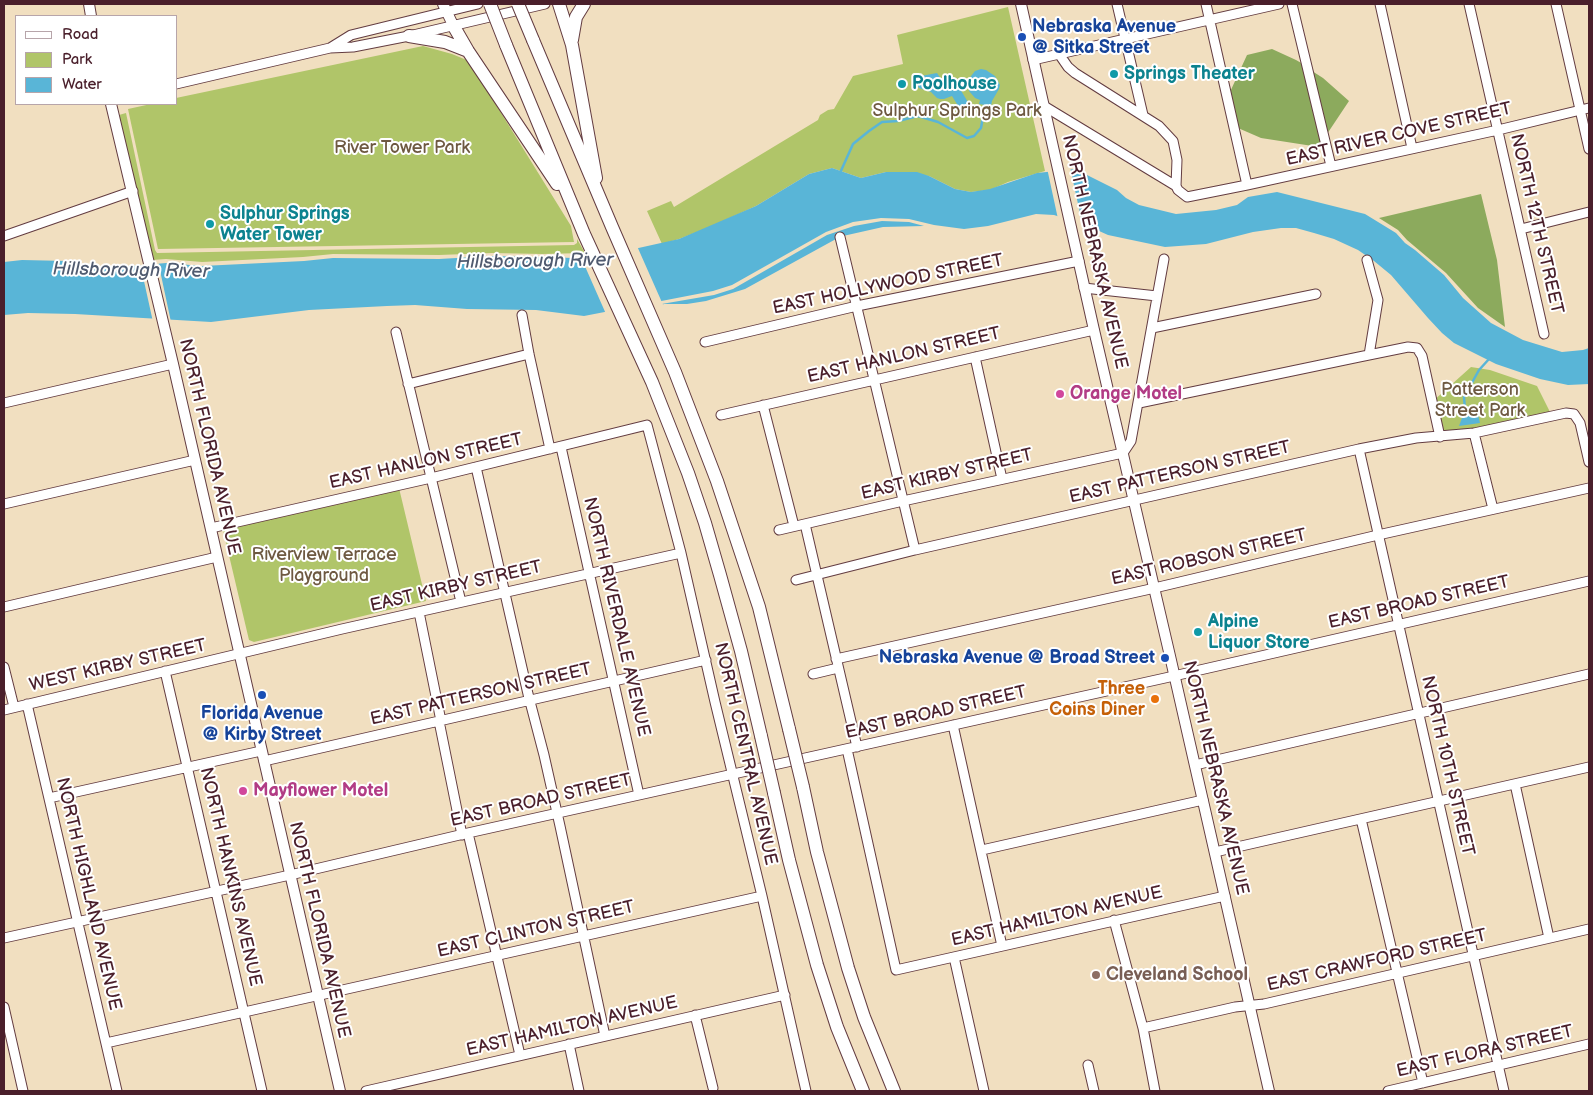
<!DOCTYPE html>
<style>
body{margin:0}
#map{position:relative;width:1593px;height:1095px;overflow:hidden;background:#f1dfc0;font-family:"Balsamiq Sans",sans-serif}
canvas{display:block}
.frame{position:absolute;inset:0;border:5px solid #4a1f2b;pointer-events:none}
.legend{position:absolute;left:15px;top:15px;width:162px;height:90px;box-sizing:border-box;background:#fff;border:1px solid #b7a5aa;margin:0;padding:6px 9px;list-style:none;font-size:15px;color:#4a1f2b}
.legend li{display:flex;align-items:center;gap:10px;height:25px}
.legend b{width:25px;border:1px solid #b7a5aa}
</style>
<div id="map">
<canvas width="1593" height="1095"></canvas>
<div class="frame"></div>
<ul class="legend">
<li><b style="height:6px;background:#fff"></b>Road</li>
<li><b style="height:14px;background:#b0c569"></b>Park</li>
<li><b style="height:14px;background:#59b5d7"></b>Water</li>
</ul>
</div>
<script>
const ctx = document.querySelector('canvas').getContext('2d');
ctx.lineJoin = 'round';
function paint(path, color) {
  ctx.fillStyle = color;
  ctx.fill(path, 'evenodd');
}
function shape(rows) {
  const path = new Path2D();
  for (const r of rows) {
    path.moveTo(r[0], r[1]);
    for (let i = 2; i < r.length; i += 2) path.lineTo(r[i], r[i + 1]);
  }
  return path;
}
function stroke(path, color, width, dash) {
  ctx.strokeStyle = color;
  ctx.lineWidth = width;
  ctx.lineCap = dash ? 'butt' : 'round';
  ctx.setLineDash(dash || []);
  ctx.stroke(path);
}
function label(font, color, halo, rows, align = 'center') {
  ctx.font = font + ' "Balsamiq Sans",sans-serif';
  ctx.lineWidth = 4;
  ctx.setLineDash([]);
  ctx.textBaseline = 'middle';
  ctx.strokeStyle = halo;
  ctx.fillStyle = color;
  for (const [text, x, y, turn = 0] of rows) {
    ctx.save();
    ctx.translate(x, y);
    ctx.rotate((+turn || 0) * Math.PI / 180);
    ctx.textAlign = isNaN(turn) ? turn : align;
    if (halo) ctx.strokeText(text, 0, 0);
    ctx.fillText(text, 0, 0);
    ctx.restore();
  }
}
paint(shape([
 [1008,7,1045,171,1008,182,990,190,971,192,955,189,929,176,886,172,861,178,832,168,809,174,756,206,710,227,679,239,662,244,647,211,671,201,674,207,818,120,820,115,828,110,834,109,853,76,903,64,897,35],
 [423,46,452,54,469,61,571,226,574,242,158,249,128,109,151,104,176,104,176,98],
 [126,113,155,250,157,253,574,245,577,243,577,239,585,253,542,254,492,253,439,255,333,254,303,257,202,262,166,259,152,260,119,115],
 [1471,367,1490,370,1537,386,1552,416,1440,437,1432,402],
 [399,488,426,601,254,642,249,640,223,530]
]), '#b0c569');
paint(shape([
 [1272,49,1296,60,1303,64,1322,143,1319,147,1261,138,1238,128,1230,92,1247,55],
 [1312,71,1323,78,1349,101,1327,134],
 [1481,194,1497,260,1505,327,1478,308,1446,273,1407,240,1398,230,1379,218]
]), '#8caa5d');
paint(shape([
 [981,69,986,70,995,76,1000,85,999,89,992,101,991,106,979,104,980,100,975,98,969,91,968,80,975,71],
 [937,73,941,79,948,74,951,79,944,84,946,87,956,82,969,104,960,109,952,96,944,99,940,99,937,98,931,92,919,88,917,84,916,77],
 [832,168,861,178,886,172,917,172,929,176,955,189,971,192,990,189,1037,173,1075,169,1117,190,1126,198,1139,205,1176,214,1216,210,1237,205,1248,197,1277,192,1365,214,1396,233,1405,243,1415,250,1444,275,1463,298,1491,323,1523,340,1562,352,1583,350,1589,348,1589,384,1568,385,1540,379,1496,364,1454,343,1442,333,1428,318,1391,275,1374,261,1358,250,1334,239,1314,233,1296,228,1281,228,1253,232,1206,244,1165,247,1108,235,1088,226,1054,215,1036,214,988,226,964,229,934,225,909,219,881,218,853,222,826,232,732,285,713,291,584,316,536,310,467,309,415,305,387,306,309,310,211,322,75,314,28,313,4,315,4,262,22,260,68,261,70,267,132,266,166,263,202,266,304,261,333,258,439,259,492,256,576,258,607,255,679,239,756,206,809,174],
 [882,221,909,222,924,226,883,227,843,236,842,232,835,234,836,239,745,289,706,301,687,304,664,304,652,309,650,306,714,295,733,289,827,235,854,226],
 [1465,410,1473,416,1478,415,1480,423,1459,426]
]), '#59b5d7');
paint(shape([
 [1070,167,1083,227,1058,219,1047,168],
 [637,246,664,307,652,311,648,305,606,314,580,255,606,252],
 [158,261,171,322,166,323,153,322,140,263]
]), '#f1dfc0');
stroke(shape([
 [840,173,853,144,869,131,882,122,898,121,918,116,938,122,967,138,974,136,981,128,985,105],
 [1465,410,1464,397,1479,370,1489,359]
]), '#59b5d7', 2.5);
const minor = shape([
 [1117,4,1143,115],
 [1206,4,1247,185],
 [1292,4,1331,166],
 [1380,4,1412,148],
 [1469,4,1544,334],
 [1556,4,1589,149],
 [330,48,351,35,478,4],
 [1059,54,1068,67,1075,73,1159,126,1173,141,1177,160,1176,186,1178,190,1187,197,1247,185,1498,130,1589,108],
 [1033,60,1279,4],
 [176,84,330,48,353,47,409,36,545,4],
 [1044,106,1176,186],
 [1521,229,1589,212],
 [4,236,133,191],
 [840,237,915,550],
 [1367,260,1378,300,1369,355],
 [1084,288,1157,296],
 [522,315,529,354,550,449],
 [1152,328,1316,294],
 [396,332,461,602],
 [705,342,857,306,1079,261],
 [975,357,1002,479],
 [408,384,529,354],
 [4,403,173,364],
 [1139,403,1359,357,1408,347,1417,348,1422,356,1440,437],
 [763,405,794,526],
 [721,415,1094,330],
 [1474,433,1493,509],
 [561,447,639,795],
 [1359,449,1504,1091],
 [476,467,528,694,544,755,560,826,605,1036],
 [4,504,195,460],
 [805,524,857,747],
 [211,528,431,478,647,425,681,553,715,702,762,896,806,1091],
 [779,530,903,501,1123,453,1131,441,1164,259],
 [796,580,915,550,1359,449,1416,438,1474,433,1566,413,1574,414,1580,423,1589,462],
 [4,607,217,557],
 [419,612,441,721],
 [836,659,1146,590,1378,535,1589,488],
 [4,667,14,707],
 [165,671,262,1091],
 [813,674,838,668],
 [27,704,117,1091],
 [4,710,342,629,681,553],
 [439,721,462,835],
 [953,725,1002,946],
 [847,749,896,970,1225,896],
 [264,761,706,660],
 [1195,765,1589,674],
 [1515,784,1549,938],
 [49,798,261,751],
 [1361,819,1423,1083],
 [468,833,520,1055],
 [982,850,1203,800],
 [1215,852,1589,767],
 [1114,920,1143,1028,1155,1091],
 [4,938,290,875,468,833,1165,678,1589,581],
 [954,957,984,1091],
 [4,1007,23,1091],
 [695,1015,713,1088],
 [1143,1028,1235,1007,1264,1004,1589,929],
 [106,1043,762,896],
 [569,1044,579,1091],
 [1088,1065,1094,1091],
 [366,1091,785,995],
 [1388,1091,1589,1044]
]);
const major = shape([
 [89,4,91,16],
 [443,4,453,25],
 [1021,4,1094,330,1170,656,1269,1091],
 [111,104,173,364,340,1091]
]);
const highway = shape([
 [559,4,572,45,596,178],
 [453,25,468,51,557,184],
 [409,36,445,42,468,51],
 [533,40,612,227,675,372,717,481,759,607,789,729],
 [572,40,576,17,584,4],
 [506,45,584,234,652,382,688,473,705,523,720,575,741,651,761,736],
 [803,787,817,852,848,968,864,1017,894,1091],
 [774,793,789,860,817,965,837,1027,863,1091]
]);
stroke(minor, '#633c41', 11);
stroke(major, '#633c41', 12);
stroke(highway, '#633c41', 14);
stroke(minor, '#fff', 9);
stroke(major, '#fff', 10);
stroke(highway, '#fff', 12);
const highwayBridge = shape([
 [490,4,506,45],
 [518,4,533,40],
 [789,729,803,787],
 [761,736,774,793]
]);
stroke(highwayBridge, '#633c41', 14, []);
stroke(highwayBridge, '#fff', 12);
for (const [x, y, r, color] of [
 [1022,37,5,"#1a4fb4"],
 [1114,74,5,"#0f9aa8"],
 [902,84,5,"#0f9aa8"],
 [210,224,5,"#0f9aa8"],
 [1060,394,5,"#d1479c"],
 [1198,632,5,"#0f9aa8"],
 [1165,658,5,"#1a4fb4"],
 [262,695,5,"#1a4fb4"],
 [1155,699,5,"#e8710a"],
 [243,791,5,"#d1479c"],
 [1096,975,5,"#8d6e63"]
]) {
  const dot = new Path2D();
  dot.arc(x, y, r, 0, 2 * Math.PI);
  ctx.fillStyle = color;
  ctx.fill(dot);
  stroke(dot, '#fff', 2);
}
label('bold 18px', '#164399', '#fff', [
 ["Nebraska Avenue",1032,27],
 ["@ Sitka Street",1032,48],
 ["Nebraska Avenue @ Broad Street",1155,658,"right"],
 ["Florida Avenue",262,714,"center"],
 ["@ Kirby Street",262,735,"center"]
], 'left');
label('bold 18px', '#0d838f', '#fff', [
 ["Springs Theater",1124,74],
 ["Poolhouse",912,84],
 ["Sulphur Springs",220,214],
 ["Water Tower",220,235],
 ["Alpine",1208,622],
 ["Liquor Store",1208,643]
], 'left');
label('18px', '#6e5941', '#fff', [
 ["Sulphur Springs Park",957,111],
 ["River Tower Park",402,148],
 ["Patterson",1480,390],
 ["Street Park",1480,411],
 ["Riverview Terrace",324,555],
 ["Playground",324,576]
]);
label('18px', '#4a1f2b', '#fff', [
 ["EAST RIVER COVE STREET",1399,135,-13],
 ["NORTH 12TH STREET",1536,224,77],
 ["NORTH NEBRASKA AVENUE",1094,252,77],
 ["EAST HOLLYWOOD STREET",888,285,-12],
 ["EAST HANLON STREET",904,356,-13],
 ["NORTH FLORIDA AVENUE",209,447,77],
 ["EAST HANLON STREET",426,462,-13],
 ["EAST PATTERSON STREET",1180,473,-13],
 ["EAST KIRBY STREET",947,475,-13],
 ["EAST ROBSON STREET",1209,558,-13],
 ["EAST KIRBY STREET",456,587,-13],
 ["EAST BROAD STREET",1419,603,-13],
 ["NORTH RIVERDALE AVENUE",616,617,77],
 ["WEST KIRBY STREET",118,666,-13],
 ["EAST PATTERSON STREET",481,695,-13],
 ["EAST BROAD STREET",936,713,-13],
 ["NORTH CENTRAL AVENUE",745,754,77],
 ["NORTH 10TH STREET",1447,766,77],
 ["NORTH NEBRASKA AVENUE",1215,778,77],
 ["EAST BROAD STREET",541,801,-13],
 ["NORTH HANKINS AVENUE",230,877,77],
 ["NORTH HIGHLAND AVENUE",88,894,77],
 ["EAST HAMILTON AVENUE",1057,917,-13],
 ["NORTH FLORIDA AVENUE",319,930,77],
 ["EAST CLINTON STREET",536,930,-13],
 ["EAST CRAWFORD STREET",1377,961,-13],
 ["EAST HAMILTON AVENUE",572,1027,-13],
 ["EAST FLORA STREET",1485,1052,-13]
]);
label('bold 18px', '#b23c85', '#fff', [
 ["Orange Motel",1070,394],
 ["Mayflower Motel",253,791]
], 'left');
label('bold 18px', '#c56008', '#fff', [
 ["Three",1145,689],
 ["Coins Diner",1145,710]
], 'right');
label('bold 18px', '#785e54', '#fff', [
 ["Cleveland School",1106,975]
], 'left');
label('italic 19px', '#505b70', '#fff', [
 ["Hillsborough River",535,262,-1],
 ["Hillsborough River",131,271,1]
]);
</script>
